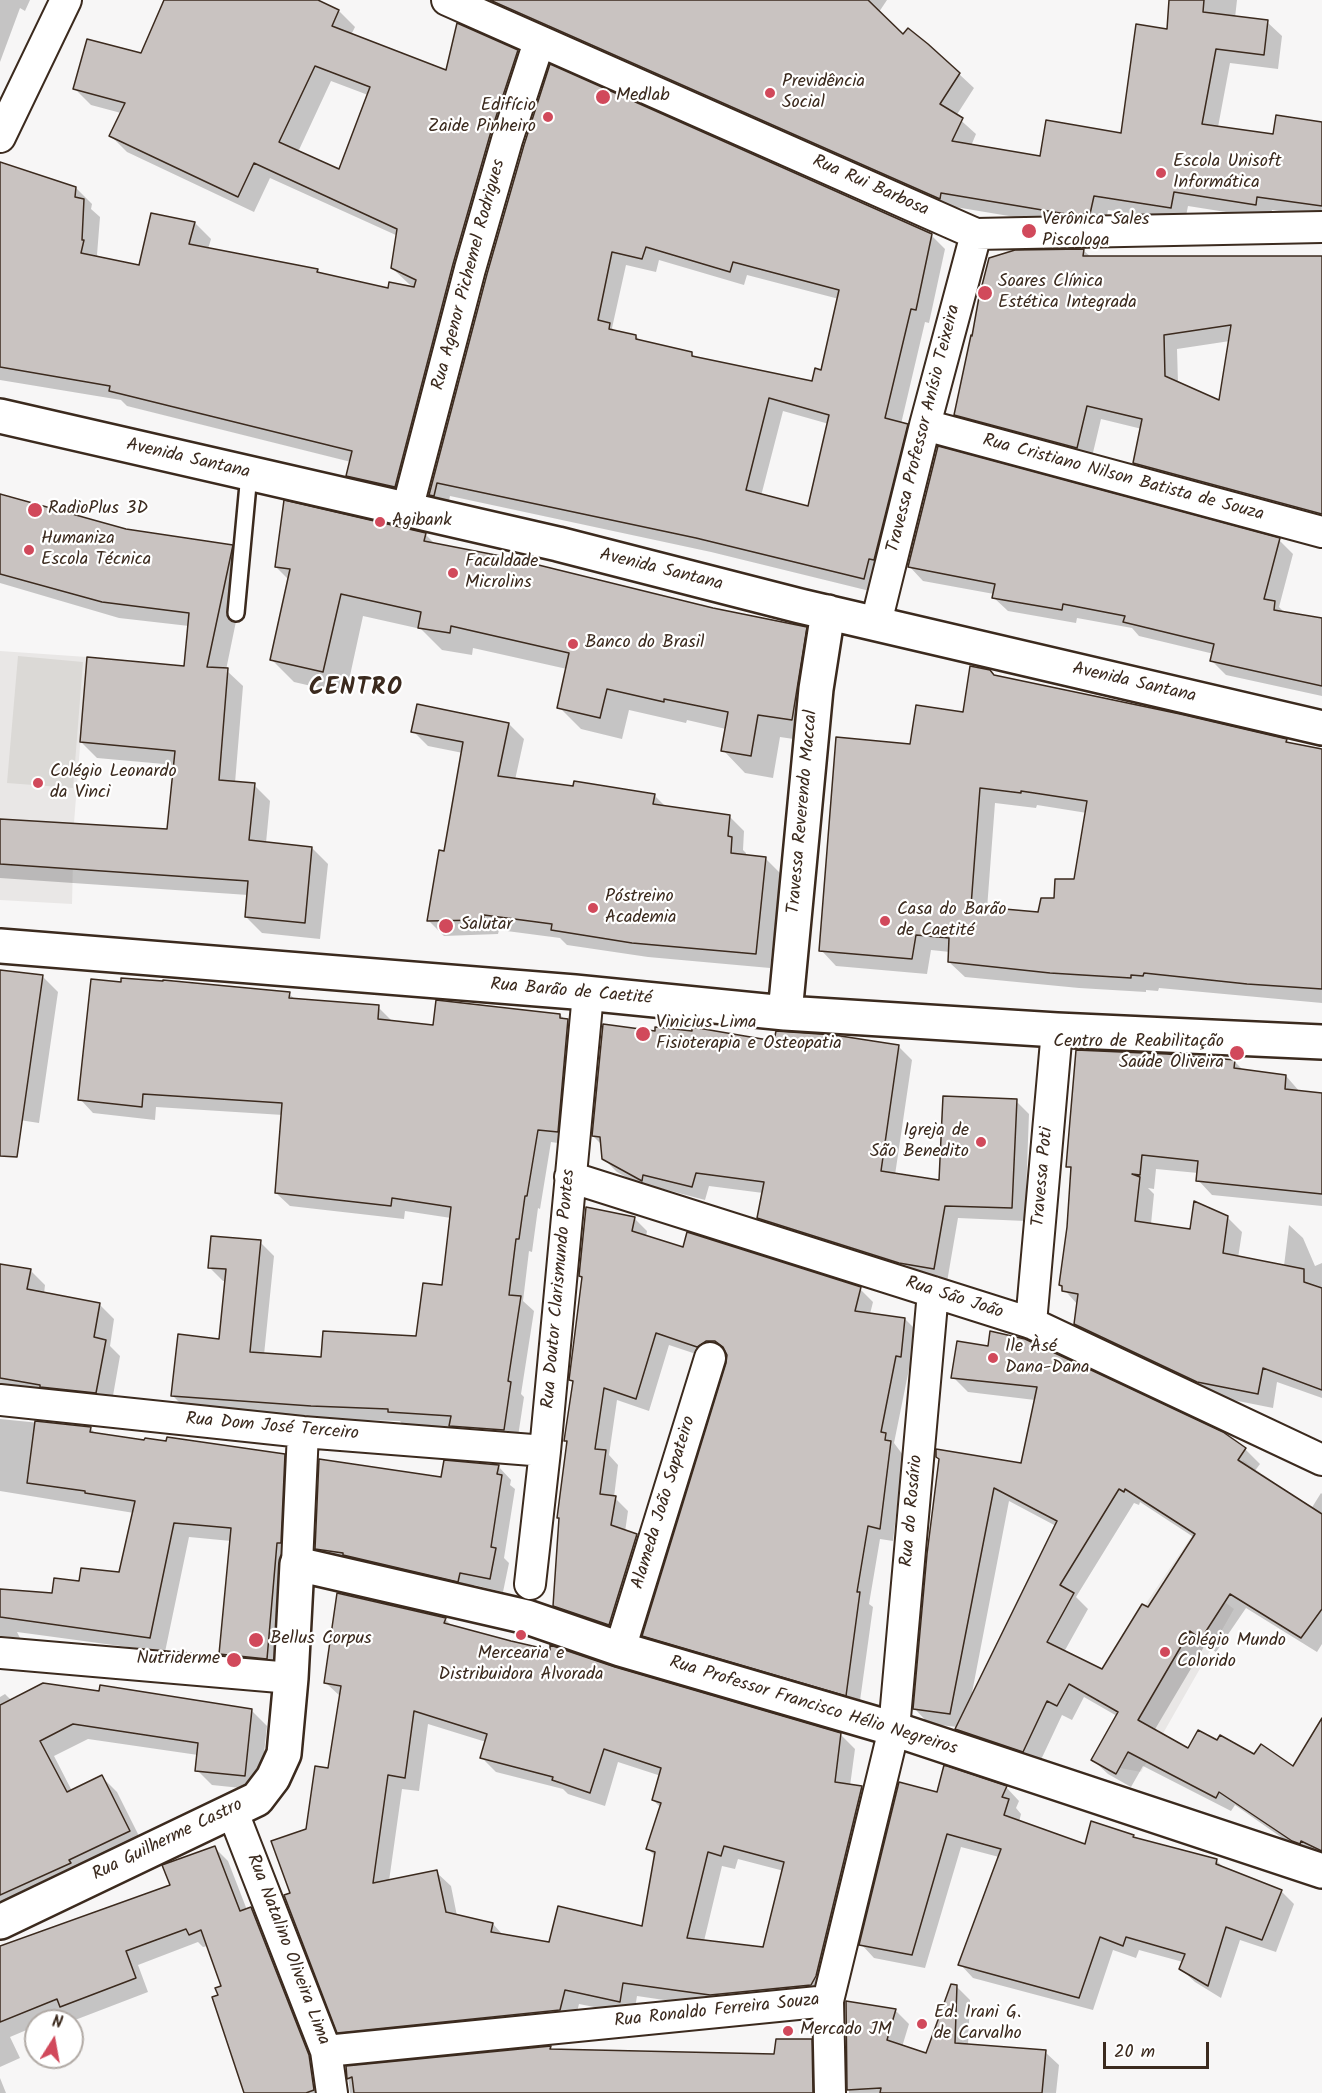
<!DOCTYPE html>
<meta charset="utf-8">
<style>
body{margin:0}
#map{position:relative;width:1322px;height:2093px;overflow:hidden;background:#f7f6f6;font-family:Kalam,sans-serif}
canvas{display:block}
.north{position:absolute;left:24px;top:2009px;width:60px;height:60px;box-sizing:border-box;background:#fff;border:2px solid #b1aaa5;border-radius:50%;rotate:11deg;font-size:16px;font-weight:700;line-height:24px;text-align:center;color:#3b2a1e}
.north::after{content:'';display:block;margin:auto;width:21px;height:27px;background:#d1495b;clip-path:polygon(50% 0,100% 100%,50% 72%,0 100%)}
.scale{position:absolute;left:1103px;top:2042px;width:106px;height:27px;box-sizing:border-box;border:3px solid #3b2a1e;border-top:0;padding-left:8px;font-size:18px;line-height:21px;white-space:nowrap;color:#3b2a1e;-webkit-text-stroke:4px #fff;paint-order:stroke}
</style>
<div id="map">
<canvas width="1322" height="2093"></canvas>
<div class="north">N</div>
<div class="scale">20 m</div>
</div>
<script>
const ctx = document.querySelector('canvas').getContext('2d');
ctx.lineJoin = 'round';
function paint(path, color) {
  ctx.fillStyle = color;
  ctx.fill(path, 'evenodd');
}
function shape(rows) {
  const path = new Path2D();
  for (const r of rows) {
    path.moveTo(r[0], r[1]);
    for (let i = 2; i < r.length; i += 2) path.lineTo(r[i], r[i + 1]);
  }
  return path;
}
function stroke(path, color, width, dash) {
  ctx.strokeStyle = color;
  ctx.lineWidth = width;
  ctx.lineCap = dash ? 'butt' : 'round';
  ctx.setLineDash(dash || []);
  ctx.stroke(path);
}
function label(font, color, halo, rows, align = 'center') {
  ctx.font = font + ' Kalam,sans-serif';
  ctx.lineWidth = 4.5;
  ctx.setLineDash([]);
  ctx.textBaseline = 'middle';
  ctx.strokeStyle = halo;
  ctx.fillStyle = color;
  for (const [text, x, y, turn = 0] of rows) {
    ctx.save();
    ctx.translate(x, y);
    ctx.rotate((+turn || 0) * Math.PI / 180);
    ctx.textAlign = isNaN(turn) ? turn : align;
    if (halo) ctx.strokeText(text, 0, 0);
    ctx.fillText(text, 0, 0);
    ctx.restore();
  }
}
paint(shape([
 [0,651,87,657,74,823,72,904,0,900],
 [1243,1460,1282,1488,1218,1597,1234,1609,1141,1772,1098,1764,1124,1713,1099,1696,1147,1602]
]), '#e9e7e6');
paint(shape([
 [18,656,83,662,73,788,7,783]
]), '#dbd9d6');
paint(shape([
 [0,0,30,0,25,11,20,8,0,62],
 [166,0,315,0,339,11,355,27,351,35,447,72,517,52,533,68,411,503,364,492,348,476,351,462,127,406,121,400,0,380,0,164,76,188,92,204,91,209,100,217,97,255,100,258,140,266,152,215,195,223,211,239,208,249,317,270,322,275,389,290,418,289,409,284,392,268,398,236,270,178,254,212,127,152,111,136,121,113,91,105,75,89,142,55],
 [331,81,368,95,339,171,298,152],
 [478,0,887,0,879,12,873,46,959,74,974,88,956,116,976,134,971,146,1041,157,1122,135,1169,31,1171,0,1237,0,1235,18,1267,22,1282,36,1278,69,1230,63,1218,127,1275,136,1322,123,1322,217,1272,210,1270,219,1188,206,1185,221,1108,210,1105,228,1087,229,955,207,954,212],
 [525,145,931,235,945,249,929,323,925,322,901,424,907,425,921,439,878,593,711,552,450,496,447,509,430,495],
 [659,260,744,285,747,275,839,299,823,372,813,383,696,358,692,354,641,342,636,336,617,333,612,328,626,265,656,272],
 [783,411,829,424,809,507,761,496],
 [1084,251,1091,257,1322,257,1322,524,1149,477,1135,463,1142,429,1101,419,1091,461,970,429,955,414,1016,252],
 [1230,341,1220,402,1178,383,1177,349],
 [0,495,126,530,232,547,248,563,226,670,243,686,235,783,254,785,270,801,266,843,312,848,328,864,320,939,262,933,246,917,248,895,0,878,0,821,168,831,175,765,97,758,81,742,185,667,189,626,119,618,0,583],
 [425,534,436,545,713,609,806,629,828,651,814,742,780,737,773,778,745,773,723,750,726,729,687,720,686,723,629,710,622,739,581,729,559,707,567,669,473,648,472,655,442,650,421,629,363,616,346,694,294,682,272,660,289,580,276,567],
 [1279,540,1293,554,1279,607,1285,613,1322,620,1322,696,1226,675,1212,661,1214,654,1139,636,1132,628,1077,618,1076,623,1008,611,993,597,994,594,923,581,909,566],
 [995,677,1286,740,1290,744,1322,751,1322,1003,1159,988,1158,991,1146,990,1146,992,1079,988,965,977,949,962,950,952,931,950,927,974,836,966,821,950,911,746,964,714],
 [995,803,1036,808,1037,805,1087,813,1075,881,1039,914,987,909],
 [509,724,524,739,515,780,654,795,666,807,729,816,744,831,743,850,746,853,746,856,766,859,781,874,770,968,648,957,567,945,560,938,499,930,498,934,444,936,429,921,445,852,463,753,428,746,413,731],
 [0,972,42,976,58,992,39,1123,0,1117],
 [289,994,296,1000,378,1007,392,1021,434,1027,560,1015,581,1034,571,1145,551,1142,540,1209,538,1208,532,1252,529,1251,523,1301,534,1311,521,1394,524,1397,517,1443,465,1439,453,1428,403,1425,400,1421,326,1419,186,1409,173,1396,221,1340,227,1281,223,1281,209,1267,260,1242,274,1256,264,1355,323,1359,418,1337,443,1287,451,1218,405,1211,404,1219,290,1206,276,1193,283,1115,156,1107,155,1120,93,1113,80,1099],
 [656,1033,775,1043,899,1047,912,1060,895,1175,941,1182,1016,1101,1029,1114,1025,1221,958,1218,947,1282,772,1231,758,1218,763,1193,709,1186,705,1200,656,1187,655,1193,617,1172,603,1158,602,1145,593,1136],
 [1235,1062,1244,1071,1286,1076,1300,1092,1322,1095,1322,1206,1212,1195,1198,1180,1198,1173,1156,1169,1154,1189,1148,1188,1154,1194,1151,1224,1192,1231,1227,1217,1242,1232,1238,1258,1284,1266,1289,1225,1303,1238,1315,1266,1322,1263,1322,1398,1277,1382,1273,1408,1213,1396,1090,1338,1075,1324,1078,1305,1060,1285,1068,1227,1072,1170,1068,1166],
 [634,1218,647,1231,646,1237,684,1249,860,1289,873,1302,870,1314,905,1319,918,1332,913,1369,909,1369,894,1443,903,1455,893,1541,880,1539,869,1604,873,1607,859,1708,657,1649,644,1635,728,1363,728,1354,719,1354,711,1359,669,1345,649,1411,617,1400,609,1455,618,1465,614,1497,628,1511,625,1532,637,1536,650,1549,622,1637,567,1619,554,1605,569,1443,566,1440,574,1384,571,1380,584,1279,580,1276],
 [0,1265,30,1270,45,1285,44,1294,99,1304,114,1319,110,1346,120,1356,111,1407,0,1408],
 [958,1343,1245,1449,1260,1464,1254,1472,1311,1509,1321,1493,1322,1494,1322,1644,1317,1652,1246,1608,1216,1652,1205,1645,1154,1731,1188,1750,1218,1742,1293,1768,1322,1752,1322,1857,1308,1856,1235,1805,1231,1811,1143,1766,1131,1787,1108,1774,1093,1760,1117,1716,1084,1697,1072,1720,1062,1715,1038,1766,971,1744,957,1729,958,1727,929,1724,915,1709,941,1460,1022,1465,1035,1400,968,1392,953,1377],
 [1009,1501,1056,1526,971,1698],
 [1140,1502,1195,1538,1148,1609,1103,1671,1064,1652,1088,1609,1076,1597,1134,1503,1139,1505],
 [0,1419,90,1428,96,1434,146,1442,284,1456,299,1471,281,1673,236,1669,220,1654,231,1541,189,1537,165,1652,17,1632,20,1638,0,1636,0,1591,54,1594,80,1583,120,1574,134,1513,0,1491],
 [498,1466,511,1480,510,1485,515,1489,504,1558,509,1563,503,1592,474,1585,471,1594,330,1562,316,1548,442,1479],
 [445,1619,453,1627,614,1668,841,1735,855,1749,850,1786,862,1787,876,1802,830,1990,725,2009,637,1996,634,2015,579,2004,574,2024,433,2038,418,2024,386,1969,392,2042,353,2046,339,2032,292,1894,307,1831,330,1770,341,1697,326,1683],
 [428,1724,486,1742,482,1758,496,1772,563,1789,568,1794,605,1806,618,1762,661,1776,653,1800,661,1808,648,1849,656,1857,643,1927,550,1944,504,1936,493,1924,457,1916,451,1886,436,1872,389,1881,402,1789,419,1791],
 [738,1859,784,1871,764,1948,704,1941,722,1866,735,1869],
 [5,1694,12,1701,251,1710,267,1726,260,1790,212,1785,197,1770,198,1755,88,1739,54,1756,72,1791,102,1777,117,1792,144,1846,0,1917,0,1697],
 [1006,1787,1019,1801,1016,1808,1021,1814,1019,1822,1086,1846,1133,1836,1136,1839,1217,1861,1225,1869,1281,1891,1294,1904,1276,1952,1240,1940,1221,1998,1195,1982,1181,1969,1183,1962,1139,1950,1136,1958,1113,1950,1093,2010,973,1978,960,1964,999,1857,961,1847,925,1968,874,1958,861,1944,938,1794],
 [215,1848,228,1861,247,1910,251,1909,264,1922,325,2093,247,2093,220,1996,223,1987,208,1946,203,1947,198,1942,138,1965,148,1992,75,2020,68,2013,48,2021,36,2021,36,2026,10,2037,20,2058,0,2067,0,1948,171,1886],
 [956,1986,970,2000,968,2045,1045,2052,1059,2065,1056,2093,849,2093,847,2003,895,2010,909,2024,902,2047,927,2055],
 [811,2040,825,2054,825,2093,434,2093,426,2060,551,2047,553,2050,776,2055],
 [347,2068,396,2093,350,2093],
 [0,2078,6,2093,0,2093]
]), '#0003');
const building = shape([
 [164,0,318,0,339,10,332,26,446,70,457,23,518,50,490,135,453,264,395,487,346,476,352,451,109,391,110,386,0,367,0,162,76,187,75,197,84,199,82,240,84,240,81,253,139,265,151,213,195,222,189,244,318,269,317,272,388,288,389,282,414,287,416,280,391,268,397,229,254,163,238,197,109,136,125,103,73,89,87,39,141,53,164,0],
 [315,66,370,87,339,169,279,142,315,66],
 [490,0,868,0,903,34,908,28,928,44,960,73,940,104,963,118,952,141,1040,156,1046,120,1121,133,1136,24,1167,29,1169,0,1204,0,1203,12,1268,20,1264,55,1216,49,1202,124,1273,134,1276,115,1322,122,1322,206,1257,197,1256,205,1174,192,1171,208,1094,196,1090,214,1072,215,941,193,940,199,490,0],
 [550,64,932,234,916,310,911,309,885,418,908,424,874,560,869,559,864,579,696,538,437,483,434,496,429,495,487,274,524,145,550,64],
 [646,247,730,272,733,262,839,290,821,370,815,368,812,381,692,356,692,352,636,339,636,335,609,329,610,323,598,320,612,252,642,259,646,247],
 [769,398,829,415,808,506,746,490,769,398],
 [1084,249,1083,256,1322,256,1322,514,1133,463,1142,419,1087,406,1077,448,954,415,971,335,972,336,979,297,989,258,1015,250,1084,249],
 [1231,325,1219,400,1165,376,1164,335,1231,325],
 [938,446,1280,538,1264,599,1275,601,1274,610,1322,618,1322,686,1210,661,1214,644,1123,622,1125,616,1063,604,1062,610,992,598,995,584,908,567,938,446],
 [0,494,126,529,233,545,207,667,228,668,219,780,255,783,249,840,312,847,305,923,245,917,248,881,0,864,0,819,167,829,175,751,80,742,87,657,184,666,189,613,102,602,0,574,0,494],
 [284,500,426,533,424,541,506,557,713,608,807,627,792,720,758,715,751,756,721,751,728,712,664,699,664,702,607,689,600,718,557,708,569,653,451,626,450,633,418,628,421,612,341,594,323,672,270,660,290,569,275,567,284,500],
 [970,666,990,670,994,675,1180,714,1287,739,1286,742,1322,749,1322,989,1247,984,1144,973,1143,976,1131,975,1131,978,1050,973,948,962,949,938,916,935,912,959,819,951,836,737,910,744,916,705,963,712,970,666],
 [980,788,1021,793,1021,791,1087,801,1074,879,1055,879,1054,898,1041,898,1038,912,971,906,980,788],
 [417,704,509,723,498,776,573,786,574,781,655,794,653,804,730,815,728,836,732,837,731,853,766,857,756,954,632,943,551,930,552,924,484,915,484,920,427,921,439,850,444,851,463,742,411,732,417,704],
 [0,970,43,975,17,1157,0,1156,0,970],
 [121,978,163,981,163,980,290,992,289,998,379,1005,378,1019,433,1025,436,1000,560,1014,560,1018,568,1019,558,1132,538,1130,527,1196,525,1196,519,1239,516,1239,509,1295,521,1296,508,1381,511,1382,504,1430,449,1426,451,1416,388,1412,388,1409,311,1406,171,1396,178,1334,219,1339,226,1269,208,1268,211,1236,261,1240,250,1352,321,1357,323,1331,416,1336,423,1283,442,1285,451,1207,392,1198,391,1206,275,1193,282,1103,143,1094,142,1107,78,1100,91,979,121,982,121,978],
 [603,1024,655,1031,655,1027,692,1031,692,1027,774,1041,776,1031,834,1035,899,1045,881,1171,939,1180,943,1096,1017,1099,1012,1208,945,1206,934,1269,899,1263,757,1218,764,1182,696,1173,692,1187,643,1175,642,1181,602,1159,600,1137,592,1136,603,1024],
 [1076,1050,1167,1054,1235,1060,1234,1068,1286,1075,1285,1089,1322,1093,1322,1194,1196,1181,1198,1161,1142,1155,1140,1175,1132,1174,1140,1177,1135,1221,1190,1229,1194,1201,1228,1216,1223,1253,1304,1269,1304,1282,1322,1288,1322,1390,1263,1368,1258,1394,1197,1382,1074,1324,1078,1294,1062,1291,1062,1286,1059,1285,1067,1227,1071,1167,1066,1167,1076,1050],
 [586,1207,635,1217,632,1231,683,1247,687,1232,861,1287,855,1311,905,1318,901,1357,896,1356,881,1432,886,1433,885,1440,891,1441,880,1529,868,1526,857,1592,860,1592,846,1696,642,1636,726,1363,727,1355,723,1347,715,1341,706,1341,697,1347,656,1333,636,1399,604,1388,595,1449,606,1450,600,1494,616,1496,611,1525,637,1534,609,1625,553,1606,559,1518,557,1518,567,1441,564,1441,573,1381,569,1380,582,1277,579,1276,586,1207],
 [0,1264,31,1269,27,1289,100,1303,94,1337,106,1340,96,1393,40,1387,40,1385,0,1378,0,1264],
 [990,1331,1025,1339,1223,1432,1246,1448,1238,1460,1322,1514,1322,1609,1301,1638,1230,1594,1201,1639,1190,1631,1138,1720,1188,1748,1198,1730,1217,1740,1220,1735,1254,1754,1261,1744,1293,1766,1322,1718,1322,1851,1301,1841,1300,1844,1292,1841,1219,1792,1216,1798,1128,1752,1116,1774,1091,1760,1118,1712,1069,1684,1057,1706,1047,1701,1023,1752,955,1729,1057,1521,994,1488,950,1714,913,1709,927,1554,939,1459,936,1457,936,1449,1021,1463,1037,1387,951,1378,957,1341,988,1346,990,1331],
 [1119,1489,1124,1492,1125,1489,1195,1534,1148,1607,1142,1604,1102,1669,1047,1642,1074,1593,1060,1585,1119,1489],
 [35,1421,91,1427,90,1432,144,1440,145,1438,166,1441,167,1437,285,1454,281,1543,277,1543,267,1659,219,1654,231,1528,174,1523,150,1638,0,1617,0,1589,52,1593,54,1578,79,1581,81,1568,119,1572,135,1501,85,1493,85,1491,27,1483,35,1421],
 [319,1459,441,1477,444,1460,499,1465,497,1474,502,1475,491,1547,496,1548,490,1579,460,1573,458,1582,343,1555,343,1553,315,1549,319,1459],
 [337,1593,446,1618,444,1623,511,1641,550,1650,550,1645,615,1667,841,1733,835,1782,862,1786,816,1976,811,1985,710,1995,623,1983,620,2002,565,1990,560,2010,337,2033,284,1895,290,1893,271,1841,306,1829,315,1766,328,1768,341,1686,324,1683,337,1593],
 [414,1711,487,1734,480,1758,553,1777,552,1780,590,1793,604,1749,661,1768,652,1800,661,1803,646,1849,655,1852,642,1926,558,1906,549,1942,491,1932,493,1923,446,1912,437,1870,373,1883,388,1775,405,1778,414,1711],
 [724,1846,784,1862,763,1947,687,1938,708,1852,721,1856,724,1846],
 [43,1683,99,1691,100,1685,252,1709,245,1776,195,1771,198,1743,73,1724,40,1741,67,1792,102,1775,130,1831,69,1860,71,1863,0,1895,0,1705,43,1683],
 [944,1765,1007,1786,1002,1797,1009,1799,1004,1815,1085,1844,1091,1821,1134,1835,1133,1837,1217,1859,1216,1864,1282,1890,1262,1940,1226,1927,1208,1986,1179,1969,1185,1954,1126,1937,1123,1946,1100,1937,1079,1998,958,1965,1001,1849,947,1834,912,1955,859,1945,899,1782,937,1792,944,1765],
 [215,1846,240,1911,251,1907,309,2055,314,2090,306,2093,244,2093,212,1997,218,1995,215,1988,221,1986,201,1930,189,1935,186,1929,126,1951,136,1978,60,2007,57,1999,0,2022,0,1946,170,1885,162,1865,215,1846],
 [951,1984,957,1985,955,2043,1046,2050,1042,2093,880,2093,881,2088,847,2090,846,2001,896,2009,887,2040,926,2053,951,1984],
 [776,2039,812,2039,813,2093,354,2093,352,2077,347,2079,346,2066,551,2046,550,2049,774,2054,776,2039]
]);
paint(building, '#c9c3c1');
stroke(building, '#3b2a1e', 1.5);
const lane = shape([
 [236,613,249,474]
]);
const street = shape([
 [447,0,976,234,1322,227],
 [0,137,66,0],
 [925,425,1322,532],
 [407,510,470,269,507,140,539,42],
 [876,623,925,425,976,234],
 [570,1177,1031,1323,1322,1460],
 [1031,1323,1057,1030],
 [0,1400,303,1432,545,1451],
 [297,1564,303,1432],
 [530,1584,545,1451,588,994],
 [620,1649,710,1358],
 [0,1653,291,1678],
 [232,1810,326,2051,332,2093],
 [326,2051,828,2001],
 [830,2093,828,2001,894,1729,933,1292]
]);
const secondary = shape([
 [0,416,558,544,800,606,1322,728],
 [0,946,575,992,785,1013,1057,1030,1322,1042],
 [785,1013,816,689,828,612],
 [0,1922,257,1799,273,1778,284,1754,291,1678,297,1564,527,1617,620,1649,894,1729,1322,1871]
]);
stroke(lane, '#3b2a1e', 20);
stroke(street, '#3b2a1e', 34);
stroke(secondary, '#3b2a1e', 38);
stroke(lane, '#fff', 15);
stroke(street, '#fff', 30);
stroke(secondary, '#fff', 33);
for (const [x, y, r, color] of [
 [770,93,6,"#d1495b"],
 [603,97,8,"#d1495b"],
 [548,117,6,"#d1495b"],
 [1161,173,6,"#d1495b"],
 [1029,231,8,"#d1495b"],
 [985,293,8,"#d1495b"],
 [35,510,8,"#d1495b"],
 [380,522,6,"#d1495b"],
 [29,550,6,"#d1495b"],
 [453,573,6,"#d1495b"],
 [573,644,6,"#d1495b"],
 [38,783,6,"#d1495b"],
 [593,908,6,"#d1495b"],
 [885,921,6,"#d1495b"],
 [446,926,8,"#d1495b"],
 [643,1034,8,"#d1495b"],
 [1237,1053,8,"#d1495b"],
 [981,1142,6,"#d1495b"],
 [993,1358,6,"#d1495b"],
 [521,1635,6,"#d1495b"],
 [256,1640,8,"#d1495b"],
 [1165,1652,6,"#d1495b"],
 [234,1660,8,"#d1495b"],
 [922,2024,6,"#d1495b"],
 [788,2031,6,"#d1495b"]
]) {
  const dot = new Path2D();
  dot.arc(x, y, r, 0, 2 * Math.PI);
  ctx.fillStyle = color;
  ctx.fill(dot);
  stroke(dot, '#fff', 2);
}
label('18px', '#3b2a1e', '#fff', [
 ["Previdência",782,83],
 ["Social",782,104],
 ["Medlab",616,97],
 ["Edifício",536,107,"right"],
 ["Zaide Pinheiro",536,128,"right"],
 ["Escola Unisoft",1173,163],
 ["Informática",1173,184],
 ["Verônica Sales",1042,221],
 ["Piscologa",1042,242],
 ["Soares Clínica",998,283],
 ["Estética Integrada",998,304],
 ["RadioPlus 3D",48,510],
 ["Agibank",392,522],
 ["Humaniza",41,540],
 ["Escola Técnica",41,561],
 ["Faculdade",465,563],
 ["Microlins",465,584],
 ["Banco do Brasil",585,644],
 ["Colégio Leonardo",50,773],
 ["da Vinci",50,794],
 ["Póstreino",605,898],
 ["Academia",605,919],
 ["Casa do Barão",897,911],
 ["de Caetité",897,932],
 ["Salutar",460,926],
 ["Vinicius Lima",656,1024],
 ["Fisioterapia e Osteopatia",656,1045],
 ["Centro de Reabilitação",1224,1043,"right"],
 ["Saúde Oliveira",1224,1064,"right"],
 ["Igreja de",969,1132,"right"],
 ["São Benedito",969,1153,"right"],
 ["Ile Àsé",1005,1348],
 ["Dana-Dana",1005,1369],
 ["Bellus Corpus",270,1640],
 ["Colégio Mundo",1177,1642],
 ["Colorido",1177,1663],
 ["Mercearia e",521,1655,"center"],
 ["Distribuidora Alvorada",521,1676,"center"],
 ["Nutriderme",220,1660,"right"],
 ["Ed. Irani G.",934,2014],
 ["de Carvalho",934,2035],
 ["Mercado JM",800,2031]
], 'left');
label('18px', '#3b2a1e', '#fff', [
 ["Rua Rui Barbosa",870,187,24],
 ["Rua Agenor Pichemel Rodrigues",470,275,-75],
 ["Travessa Professor Anísio Teixeira",925,429,-76],
 ["Avenida Santana",188,460,13],
 ["Rua Cristiano Nilson Batista de Souza",1123,479,15],
 ["Avenida Santana",661,571,14],
 ["Avenida Santana",1134,684,13],
 ["Travessa Reverendo Maccal",804,812,-85],
 ["Rua Barão de Caetité",571,993,5],
 ["Travessa Poti",1044,1177,-85],
 ["Rua Doutor Clarismundo Pontes",560,1289,-85],
 ["Rua São João",954,1299,18],
 ["Rua Dom José Terceiro",272,1428,5],
 ["Alameda João Sapateiro",665,1503,-73],
 ["Rua do Rosário",913,1511,-85],
 ["Rua Professor Francisco Hélio Negreiros",813,1707,17],
 ["Rua Guilherme Castro",168,1841,-26],
 ["Rua Natalino Oliveira Lima",287,1950,69],
 ["Rua Ronaldo Ferreira Souza",717,2012,-6]
]);
ctx.letterSpacing = '1.5px';
label('bold 24px', '#3b2a1e', '#fff', [
 ["CENTRO",356,690]
]);
ctx.letterSpacing = '0px';
</script>
